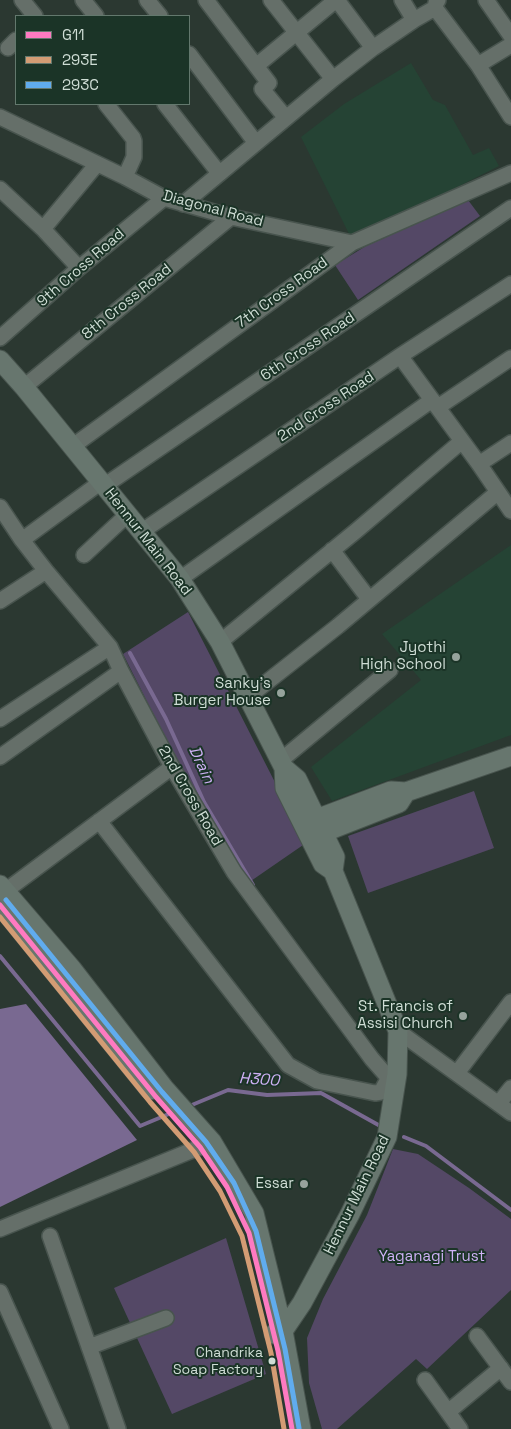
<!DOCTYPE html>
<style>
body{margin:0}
#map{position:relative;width:511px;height:1429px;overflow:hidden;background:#2b3831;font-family:"Space Grotesk",sans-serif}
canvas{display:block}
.legend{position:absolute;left:15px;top:15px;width:175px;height:90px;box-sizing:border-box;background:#1b3427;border:1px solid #63786d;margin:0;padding:6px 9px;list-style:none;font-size:15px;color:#cfddd5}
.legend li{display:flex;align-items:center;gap:10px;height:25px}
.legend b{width:25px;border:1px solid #63786d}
</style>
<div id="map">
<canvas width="511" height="1429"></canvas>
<ul class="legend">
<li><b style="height:6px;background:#fe7ac1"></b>G11</li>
<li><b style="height:6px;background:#d39c74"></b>293E</li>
<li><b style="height:6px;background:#60acee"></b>293C</li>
</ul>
</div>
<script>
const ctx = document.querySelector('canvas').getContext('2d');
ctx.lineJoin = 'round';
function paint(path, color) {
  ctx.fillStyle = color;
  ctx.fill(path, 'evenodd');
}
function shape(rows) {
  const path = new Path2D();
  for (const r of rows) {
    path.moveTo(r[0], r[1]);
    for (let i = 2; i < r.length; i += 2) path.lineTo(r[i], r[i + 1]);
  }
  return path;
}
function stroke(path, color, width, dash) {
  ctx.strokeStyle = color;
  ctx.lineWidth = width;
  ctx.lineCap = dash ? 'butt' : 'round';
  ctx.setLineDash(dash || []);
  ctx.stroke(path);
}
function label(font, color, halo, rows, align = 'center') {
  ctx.font = font + ' "Space Grotesk",sans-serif';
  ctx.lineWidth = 4;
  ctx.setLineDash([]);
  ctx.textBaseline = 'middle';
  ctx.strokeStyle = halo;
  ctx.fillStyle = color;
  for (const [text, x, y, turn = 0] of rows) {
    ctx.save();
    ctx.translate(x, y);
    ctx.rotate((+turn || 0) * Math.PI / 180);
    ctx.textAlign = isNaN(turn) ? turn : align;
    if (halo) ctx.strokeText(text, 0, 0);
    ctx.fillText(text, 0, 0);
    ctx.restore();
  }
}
paint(shape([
 [411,63,433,100,445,105,473,155,489,148,499,166,352,240,301,137,344,104],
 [511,545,511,735,332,801,311,767,421,680,382,634]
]), '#254334');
paint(shape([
 [468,200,480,216,358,300,335,265,366,246],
 [188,612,306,843,248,883,178,763,123,654],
 [474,791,494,848,368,893,348,836],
 [393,1149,418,1154,469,1188,511,1219,511,1290,427,1369,416,1359,337,1429,322,1429,309,1383,307,1338,323,1299,367,1215],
 [226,1238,266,1374,172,1414,114,1288]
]), '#544866');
paint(shape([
 [26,1004,137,1140,0,1207,0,1009]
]), '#796991');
stroke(shape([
 [130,653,166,719,204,802,253,885],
 [0,956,140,1126,176,1111],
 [187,1107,228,1090,267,1095,321,1093,382,1127],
 [404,1137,426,1146,511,1210]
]), '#796991', 4);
const minor = shape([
 [22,0,35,16],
 [83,0,96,16],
 [147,0,160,16],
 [206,0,269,83,262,89,286,118],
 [271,0,333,79],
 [337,0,373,48],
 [402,0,414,20],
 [438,0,436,3,435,8,478,65,511,117],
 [486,0,511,36],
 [8,48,16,40],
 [189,54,256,143],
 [478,65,511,45],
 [256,66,336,0],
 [106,104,133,138,134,141,134,157,125,177],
 [165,104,219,173],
 [0,117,125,177,164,198,231,217,352,243],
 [0,189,43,229,79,268],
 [183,204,333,79,373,48,414,20,435,8],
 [43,229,97,164],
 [0,338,79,268,164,198],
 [400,356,479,464,511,511],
 [24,387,231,217],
 [438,407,511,358],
 [73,446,352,243,511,173],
 [479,464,511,443],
 [104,486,511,208],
 [0,507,22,540,46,571,110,647,121,671,172,767,234,872,372,1059,387,1076,387,1081],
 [141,532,400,356,511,284],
 [22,540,101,482],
 [332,550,369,599],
 [84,555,127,515],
 [180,579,432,400],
 [0,601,46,571],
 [220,642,356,531,462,441],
 [248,697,338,626,498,492],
 [0,719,110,647],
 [0,757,121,671],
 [280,761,390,670],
 [99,821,288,1065,317,1081,375,1093,381,1092,387,1081,396,1079],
 [0,895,172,767],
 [398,1031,511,1113],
 [457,1073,511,1002],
 [499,1103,511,1088],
 [0,1229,200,1147,211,1140],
 [50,1236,118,1429],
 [0,1292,61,1429],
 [477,1336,511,1382],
 [89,1347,166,1318],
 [425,1380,448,1412],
 [460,1429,448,1412,501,1368]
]);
const major = shape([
 [0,360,24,387,180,579,220,642,284,768,297,779,335,857,333,871,398,1031,397,1074,387,1137,350,1214,302,1303,283,1331,274,1334],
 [284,768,285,788,323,864,333,871],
 [303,824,391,791,406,792,511,756],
 [312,837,399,803,406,792],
 [0,885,72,969,164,1088,212,1142,254,1213,283,1331,301,1429],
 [5,911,150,1090]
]);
stroke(minor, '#48544e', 18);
stroke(major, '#48544e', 21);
stroke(minor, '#656f69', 15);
stroke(major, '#67766e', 19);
stroke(shape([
 [0,905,156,1097,200,1147,227,1187,249,1233,278,1351,292,1429]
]), '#fe7ac1', 5);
stroke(shape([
 [0,917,150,1102,194,1152,220,1191,242,1236,271,1353,284,1429]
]), '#d39c74', 5);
stroke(shape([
 [6,900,162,1092,206,1142,234,1183,256,1231,285,1349,299,1428]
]), '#60acee', 5);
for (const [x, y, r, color] of [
 [456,657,5,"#96a39c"],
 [281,693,5,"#96a39c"],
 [463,1016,5,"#96a39c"],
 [304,1184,5,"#96a39c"],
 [272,1361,4.5,"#cfddd5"]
]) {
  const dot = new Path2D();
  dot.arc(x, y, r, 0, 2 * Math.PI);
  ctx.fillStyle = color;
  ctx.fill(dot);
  stroke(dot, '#1b3427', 2);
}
label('14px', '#cfddd5', '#1b3427', [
 ["Chandrika",263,1353],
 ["Soap Factory",263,1370]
], 'right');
label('15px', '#cfddd5', '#1b3427', [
 ["Diagonal Road",213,209,15],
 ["9th Cross Road",81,268,-41],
 ["7th Cross Road",282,293,-36],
 ["8th Cross Road",127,302,-39],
 ["6th Cross Road",308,347,-34],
 ["2nd Cross Road",326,407,-34],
 ["Hennur Main Road",148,542,52],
 ["2nd Cross Road",190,796,60],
 ["Hennur Main Road",357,1195,-64]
]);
label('15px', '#cfddd5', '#1b3427', [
 ["Jyothi",446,648],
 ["High School",446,665],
 ["Sanky's",271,684],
 ["Burger House",271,701],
 ["St. Francis of",453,1007],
 ["Assisi Church",453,1024],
 ["Essar",294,1184]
], 'right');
label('15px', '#cfb1f6', '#1b3427', [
 ["Yaganagi Trust",432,1257]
]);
label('italic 16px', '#ceb0f5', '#1b3427', [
 ["Drain",201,765,65],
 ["H300",259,1080,4]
]);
</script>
